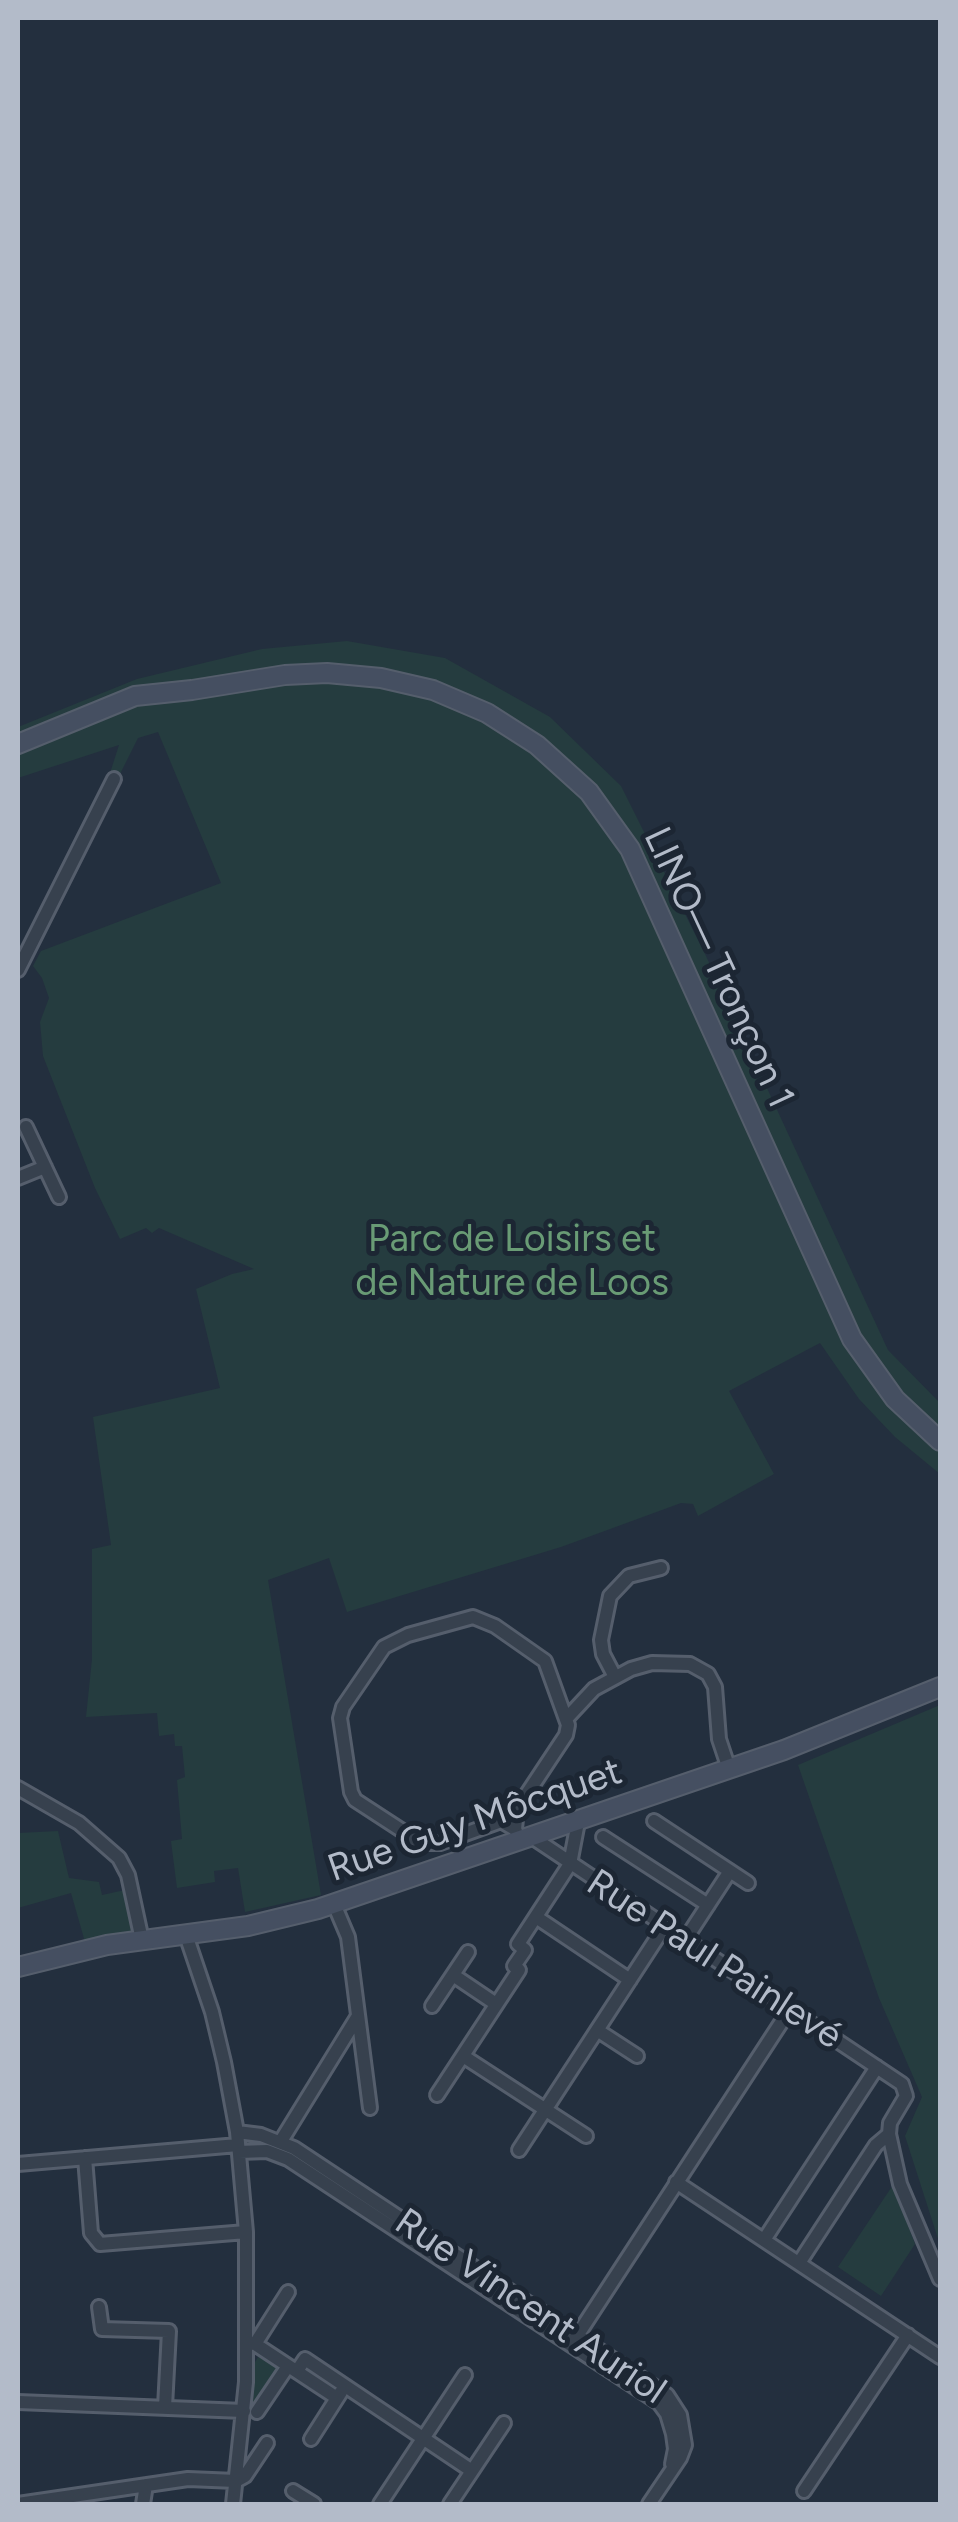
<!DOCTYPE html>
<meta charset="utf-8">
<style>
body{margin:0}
#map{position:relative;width:958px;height:2522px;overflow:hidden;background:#232f3e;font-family:Figtree,sans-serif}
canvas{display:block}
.frame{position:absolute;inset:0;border:20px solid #b3bbc9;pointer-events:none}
</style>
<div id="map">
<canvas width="958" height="2522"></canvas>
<div class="frame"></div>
</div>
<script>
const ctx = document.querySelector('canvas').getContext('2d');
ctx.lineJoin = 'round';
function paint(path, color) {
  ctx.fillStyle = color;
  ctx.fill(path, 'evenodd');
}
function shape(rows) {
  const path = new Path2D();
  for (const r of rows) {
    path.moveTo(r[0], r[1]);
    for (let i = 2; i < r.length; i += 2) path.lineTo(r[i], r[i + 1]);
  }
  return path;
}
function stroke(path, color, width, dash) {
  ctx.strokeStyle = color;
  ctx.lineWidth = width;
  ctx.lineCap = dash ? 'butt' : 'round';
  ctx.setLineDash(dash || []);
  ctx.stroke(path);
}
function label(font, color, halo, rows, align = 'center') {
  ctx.font = font + ' Figtree,sans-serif';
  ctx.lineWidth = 10;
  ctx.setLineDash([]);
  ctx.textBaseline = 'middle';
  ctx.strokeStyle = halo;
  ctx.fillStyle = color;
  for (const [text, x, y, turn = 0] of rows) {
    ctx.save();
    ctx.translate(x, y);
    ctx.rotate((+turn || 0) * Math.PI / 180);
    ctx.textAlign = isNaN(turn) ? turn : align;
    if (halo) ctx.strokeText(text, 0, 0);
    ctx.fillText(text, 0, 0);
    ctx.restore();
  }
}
paint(shape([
 [347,641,445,658,550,717,621,786,706,956,888,1350,940,1403,940,1474,895,1437,859,1399,820,1343,729,1391,774,1474,698,1516,693,1504,681,1503,561,1547,347,1612,329,1558,268,1580,321,1895,245,1912,238,1868,214,1871,215,1882,177,1888,171,1841,182,1839,177,1780,185,1777,182,1746,175,1746,174,1734,159,1736,157,1713,86,1717,92,1659,92,1549,111,1545,93,1417,220,1388,196,1289,232,1274,254,1269,159,1228,152,1233,146,1228,120,1239,95,1188,43,1056,40,1022,49,998,42,978,33,966,41,951,221,883,158,732,138,738,118,778,109,776,119,745,18,778,18,727,137,679,262,649],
 [940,1705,940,2245,905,2136,922,2097,879,1998,798,1765],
 [58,1831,69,1878,99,1882,102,1895,125,1890,132,1932,85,1942,71,1893,18,1908,18,1833],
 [893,2185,915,2244,881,2296,838,2267],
 [258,2357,275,2364,277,2372,251,2412,254,2364]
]), '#253c3f');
const street = shape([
 [18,970,114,779],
 [26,1127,59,1197],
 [18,1178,45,1167],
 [615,1677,603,1654,601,1640,610,1596,629,1576,661,1568],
 [567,1718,594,1689,631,1669,652,1663,690,1664,708,1674,715,1687,719,1739,729,1769],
 [18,1788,79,1823,119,1858,128,1875,142,1940],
 [654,1821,748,1883],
 [515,1829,501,1821,440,1843,421,1843,355,1800,351,1792,340,1718,343,1707,384,1647,408,1635,473,1617,495,1626,545,1661,568,1725,566,1735,517,1809,515,1829,520,1841],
 [532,1837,902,2084,906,2096,890,2123,889,2134,900,2184,940,2279],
 [603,1837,708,1905],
 [570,1864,578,1822],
 [334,1904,348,1937,370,2108],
 [536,1917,630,1980],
 [186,1935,212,2012,224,2062,237,2132,246,2232,246,2382,233,2504],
 [685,1940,730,1871],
 [453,1975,496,2004],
 [432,2006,468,1952],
 [597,2030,637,2056],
 [463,2056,586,2136],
 [437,2095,519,1970,514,1966,525,1950,518,1944,570,1864],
 [237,2132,261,2135,294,2148,667,2395,680,2415,685,2445,680,2458,649,2504],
 [281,2141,358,2016],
 [519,2150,659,1935],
 [239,2152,267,2151,288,2159,659,2403,667,2414,673,2434,675,2449,672,2464],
 [85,2158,91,2233,100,2244,246,2232],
 [18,2164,238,2145],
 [676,2182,940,2357],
 [764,2240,877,2067],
 [799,2263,876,2145,889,2134],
 [99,2307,102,2329,169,2331,165,2407],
 [573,2342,790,2009],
 [248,2343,255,2344,288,2292],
 [255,2344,337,2398],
 [297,2371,305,2359,472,2471],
 [18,2402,244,2411],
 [257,2412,288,2366],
 [311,2439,341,2392],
 [293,2491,314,2504],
 [804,2491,908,2335],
 [18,2504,188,2479,236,2481,245,2476,267,2443],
 [143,2504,146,2485],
 [380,2504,465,2375],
 [450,2504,504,2423]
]);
const secondary = shape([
 [18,744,135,696,192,690,285,675,327,673,381,678,433,690,487,713,537,745,589,792,630,849,852,1339,895,1399,940,1441],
 [18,1967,107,1945,248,1926,318,1909,784,1750,940,1687]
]);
stroke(street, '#555e6c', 18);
stroke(secondary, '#555e6c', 22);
stroke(street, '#37414e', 12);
stroke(secondary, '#454f61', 18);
label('38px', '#b3bbc9', '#1c2633', [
 ["LINO— Tronçon 1",718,968,65],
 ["Rue Guy Môcquet",475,1821,-19],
 ["Rue Paul Painlevé",714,1960,33],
 ["Rue Vincent Auriol",530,2307,34]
]);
label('38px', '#699b75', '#1c2633', [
 ["Parc de Loisirs et",512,1240],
 ["de Nature de Loos",512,1284]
]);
</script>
